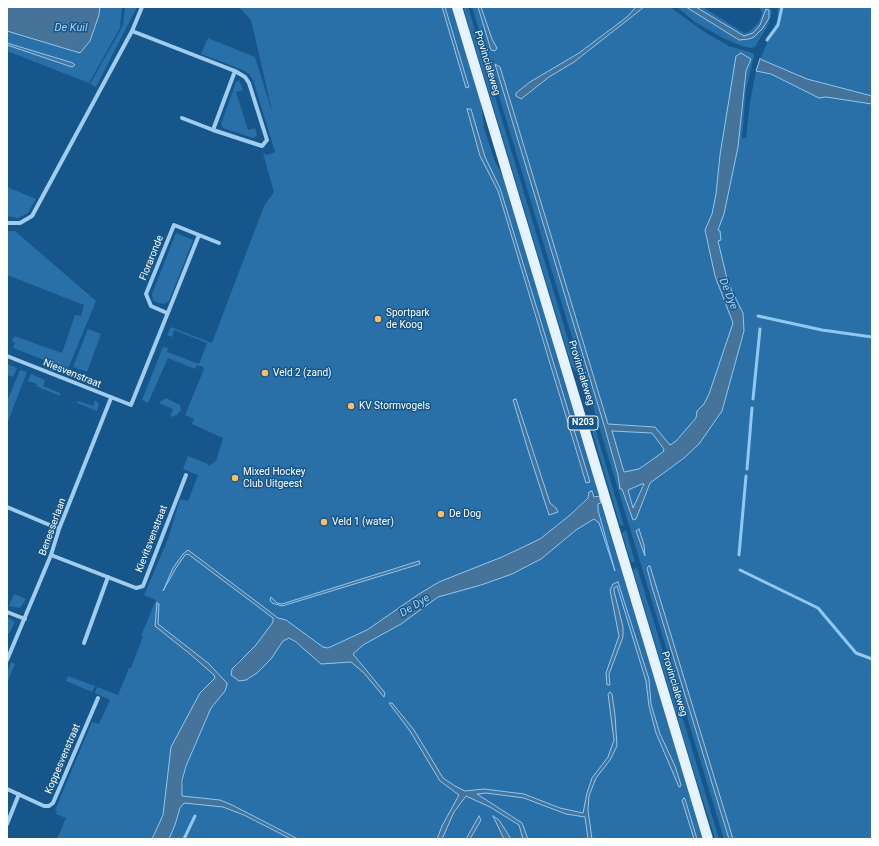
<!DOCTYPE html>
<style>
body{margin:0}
#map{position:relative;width:879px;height:846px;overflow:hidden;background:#16568a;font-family:Roboto,sans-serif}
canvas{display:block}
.frame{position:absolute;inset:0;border:8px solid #fff;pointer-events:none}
</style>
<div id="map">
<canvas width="879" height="846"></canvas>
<div class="frame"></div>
</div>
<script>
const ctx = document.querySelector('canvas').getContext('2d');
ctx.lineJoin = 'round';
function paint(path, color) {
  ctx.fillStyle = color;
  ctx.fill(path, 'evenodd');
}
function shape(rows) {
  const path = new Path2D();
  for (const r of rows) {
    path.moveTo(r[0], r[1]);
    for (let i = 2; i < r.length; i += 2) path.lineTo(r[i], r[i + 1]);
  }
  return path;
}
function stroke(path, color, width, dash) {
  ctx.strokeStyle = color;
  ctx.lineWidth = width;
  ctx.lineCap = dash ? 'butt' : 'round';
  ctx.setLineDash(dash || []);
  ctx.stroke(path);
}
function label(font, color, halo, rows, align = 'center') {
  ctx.font = font + ' Roboto,sans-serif';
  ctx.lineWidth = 3;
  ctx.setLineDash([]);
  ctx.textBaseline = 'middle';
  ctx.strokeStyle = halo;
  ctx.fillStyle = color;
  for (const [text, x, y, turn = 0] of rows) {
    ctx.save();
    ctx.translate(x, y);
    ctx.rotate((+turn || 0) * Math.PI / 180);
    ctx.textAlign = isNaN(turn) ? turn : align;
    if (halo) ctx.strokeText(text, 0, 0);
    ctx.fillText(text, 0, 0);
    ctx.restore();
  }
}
paint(shape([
 [100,7,122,7,120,28,89,83,7,51,7,31,80,53,90,41,99,15],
 [125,7,137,7,96,87,90,84,120,31,123,25],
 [239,7,442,7,466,88,469,87,469,85,445,7,452,7,481,101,484,128,495,162,503,176,600,495,589,496,570,515,540,539,419,594,367,630,328,648,323,647,286,620,278,618,250,652,238,661,231,672,271,659,283,641,289,638,302,647,351,662,347,651,448,583,536,555,593,515,601,521,597,507,601,503,703,839,440,839,459,798,442,826,437,839,298,839,232,805,184,797,181,795,186,766,211,708,227,683,220,676,191,711,171,747,163,815,152,839,57,839,66,818,56,814,57,811,55,810,92,722,99,724,110,700,95,693,97,687,118,695,129,668,131,668,143,637,141,636,156,600,144,595,168,539,180,499,188,501,198,475,183,469,188,456,208,464,209,466,216,461,223,438,192,424,194,419,185,415,204,369,203,367,197,365,195,369,168,358,148,403,142,400,163,347,168,348,167,352,199,364,207,343,174,330,172,337,167,335,171,327,212,343,264,206,274,192,263,153,267,155,275,152,253,80,249,74,243,70,201,54,208,38,255,57,273,115,251,20],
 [475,137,500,188,589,482,586,483,583,475,496,186,480,156],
 [516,399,550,504,556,508,548,514,513,400],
 [463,7,468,7,580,379,571,364],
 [472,7,478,7,490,47,494,52,494,45,481,7,636,7,627,17,579,53,530,82,516,93,521,99,549,77,574,62,644,7,670,7,706,33,729,46,753,53,754,56,746,90,742,138,746,138,750,102,756,71,771,74,819,98,826,97,872,104,872,839,732,839,647,568,729,839,724,839],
 [737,54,751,59,746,71,738,147,724,214,718,231,717,241,728,283,743,313,744,331,722,411,699,444,684,458,650,483,636,519,633,519,622,489,620,489,618,475,604,425,496,63,500,67,608,424,652,426,670,445,676,441,696,418,697,411,704,404,709,394,733,323,715,276,705,230,712,214,716,194,720,155],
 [760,330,754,400,752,401,759,331],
 [751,407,753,407,746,469],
 [745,476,747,476,739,558,738,558],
 [677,7,686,7,736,38,745,40,754,37,763,28,766,23,769,10,766,9,763,21,754,33,744,36,696,7,703,7,744,33,749,32,759,22,762,13,759,7,769,7,772,12,768,25,755,47,751,48,742,46,723,38,695,22],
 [778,7,872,7,872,96,807,79,760,59,777,21],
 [239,80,243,90,236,92,248,130,255,128,257,136,253,138,223,128,221,124,236,82],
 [7,187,36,199,28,213,18,218,7,216],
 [7,231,15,231,96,301,68,369,13,348,15,343,12,341,14,336,62,353,75,315,81,316,84,305,7,275],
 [176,233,193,240,169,301,164,304,158,303,153,300,152,294],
 [88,329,101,334,87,372,73,367],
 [7,364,17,368,13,377,7,375],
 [20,370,27,372,7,424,7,399,8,399],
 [31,374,45,380,43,386,60,393,60,396,36,386,37,384,28,381],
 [166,398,180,405,181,410,177,415,170,417,173,409,159,403],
 [95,400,99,404,97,411,77,403,78,401,93,406],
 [591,417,592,418,624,526,620,525,593,434],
 [611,431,652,433,664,449,663,452,639,469,624,472],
 [642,484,644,484,633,508,628,490],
 [626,530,635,562,631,562,622,533],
 [637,567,656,629,719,839,715,839,685,743,633,570],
 [14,594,26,599,20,608,9,606],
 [7,617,15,622,9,634,7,633],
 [11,662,15,664,7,683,7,672],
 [68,676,95,686,92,692,66,681],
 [184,803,223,807,244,815,291,839,169,839,175,825,180,808]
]), '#2970a9');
const water = shape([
 [7,7,100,7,99,15,90,41,80,53,7,31,7,7],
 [442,7,445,7,469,87,466,88,442,7],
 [478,7,481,7,492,39,497,48,495,51,491,50,490,47,478,7],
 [636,7,644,7,574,62,549,77,521,99,516,96,516,93,530,82,579,53,627,17,636,7],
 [686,7,696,7,744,36,753,33,760,25,766,9,769,10,769,18,763,28,754,37,749,39,739,40,686,7],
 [7,43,73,63,75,65,72,67,7,45,7,43],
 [741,53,751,59,746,71,738,147,724,214,718,230,720,231,721,240,718,241,728,283,743,313,744,331,722,411,699,444,684,458,650,483,636,519,633,520,622,489,620,489,618,475,604,425,495,64,500,67,608,424,655,427,670,445,676,441,696,418,697,411,704,404,709,394,733,323,715,276,705,230,712,214,716,194,720,155,736,56,741,53],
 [612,431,652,433,664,449,663,452,639,469,624,472,612,431],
 [642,484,644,484,633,508,628,490,642,484],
 [760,59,807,79,872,96,872,104,826,97,819,98,771,74,756,71,760,59],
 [467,109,471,109,485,157,500,188,590,482,586,483,498,191,480,156,467,109],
 [516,399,550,503,556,508,558,512,549,515,528,450,513,400,516,399],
 [592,491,594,497,599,496,601,503,598,504,598,510,615,571,599,523,594,519,576,530,541,559,512,574,481,585,438,597,401,624,363,645,353,654,385,693,384,697,364,673,351,662,321,664,296,642,289,638,283,641,271,659,257,673,246,680,239,681,231,675,232,669,256,645,273,622,273,618,188,554,185,555,176,568,163,591,173,568,183,554,188,550,278,618,286,620,323,647,328,648,367,630,419,594,439,582,502,557,540,539,570,515,588,498,589,492,592,491],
 [639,529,644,545,645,556,636,531,639,529],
 [419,561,420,564,282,606,272,603,270,600,271,597,277,603,282,604,419,561],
 [649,566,650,566,733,839,729,839,652,587,647,568,649,566],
 [618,582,649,679,651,704,660,734,675,766,681,785,680,787,679,787,656,733,649,706,646,681,617,586,614,588,614,591,623,627,623,637,609,674,610,685,607,685,606,673,619,636,610,590,613,584,618,582],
 [157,603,159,604,158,624,208,663,227,683,227,685,225,691,211,708,186,766,182,781,182,796,220,800,232,805,298,839,291,839,244,815,223,807,184,803,180,808,175,825,169,839,152,839,163,815,171,747,200,693,215,678,214,675,190,654,155,626,157,603],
 [610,692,612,694,615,715,617,746,610,760,596,778,589,796,588,810,592,839,588,839,585,817,566,814,524,798,486,793,477,794,522,823,528,839,523,839,519,825,490,807,466,796,454,812,442,839,437,839,442,826,459,795,440,781,410,731,389,703,392,703,414,730,443,778,455,786,465,791,484,789,524,794,560,808,583,813,587,793,592,778,608,757,614,740,608,694,610,692],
 [684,798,685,799,697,839,694,839,682,800,684,798],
 [479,816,481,820,470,839,466,839,479,816],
 [493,816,499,820,511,839,504,839,493,816]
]);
paint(water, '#45739a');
stroke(water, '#91c8f1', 1);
stroke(shape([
 [767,40,778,25,782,7],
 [758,316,822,330,872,337],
 [753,399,760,329],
 [747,469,752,408],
 [739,555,746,476],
 [740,570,818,608,856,653,872,659],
 [184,839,195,816]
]), '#91c8f1', 3);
stroke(shape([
 [132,31,235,71,213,130,262,146,267,140,249,83,245,77,235,71],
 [182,118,213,130],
 [7,223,20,223,32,216,132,31,142,7],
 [167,313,151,306,146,294,174,225,219,243],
 [7,356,131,405,199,235],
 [7,507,59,529],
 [51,555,136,588,140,587,143,586,186,475],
 [7,612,25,619],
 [84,643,108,577],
 [7,660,51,555,59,529,111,398],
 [7,789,44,806,49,806,53,803,98,698],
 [7,824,19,794]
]), '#9fccef', 4);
stroke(shape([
 [457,7,708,839]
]), '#e6f3ff', 10);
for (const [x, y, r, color] of [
 [378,319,4,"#ffbe5c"],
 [265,373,4,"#ffbe5c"],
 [351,406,4,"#ffbe5c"],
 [235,478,4,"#ffbe5c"],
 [441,514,4,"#ffbe5c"],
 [324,522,4,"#ffbe5c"]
]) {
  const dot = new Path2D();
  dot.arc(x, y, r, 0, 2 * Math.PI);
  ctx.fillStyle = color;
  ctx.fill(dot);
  stroke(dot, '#16568a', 1.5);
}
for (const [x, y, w] of [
 [583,423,30]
]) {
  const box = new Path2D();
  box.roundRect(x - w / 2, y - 7, w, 14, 3);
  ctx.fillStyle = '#16568a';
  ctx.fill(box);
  stroke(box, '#fff', 1);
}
label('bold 9px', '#fff', null, [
 ["N203",583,423]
]);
label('10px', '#fff', '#16568a', [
 ["Provincialeweg",487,63,73],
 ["Floraronde",152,258,-68],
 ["Provincialeweg",581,373,73],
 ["Niesvenstraat",72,374,22],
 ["Benesserlaan",53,527,-70],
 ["Kievitsvenstraat",152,539,-69],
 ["Provincialeweg",674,684,73],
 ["Koppesvenstraat",63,759,-67]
]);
label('10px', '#fff', '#16568a', [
 ["Sportpark",386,313],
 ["de Koog",386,325],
 ["Veld 2 (zand)",273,373],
 ["KV Stormvogels",359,406],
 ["Mixed Hockey",243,472],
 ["Club Uitgeest",243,484],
 ["De Dog",449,514],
 ["Veld 1 (water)",332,522]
], 'left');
label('italic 11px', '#aad5f6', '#16568a', [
 ["De Kuil",71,28],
 ["De Dye",728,294,68],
 ["De Dye",415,606,-32]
]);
</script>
